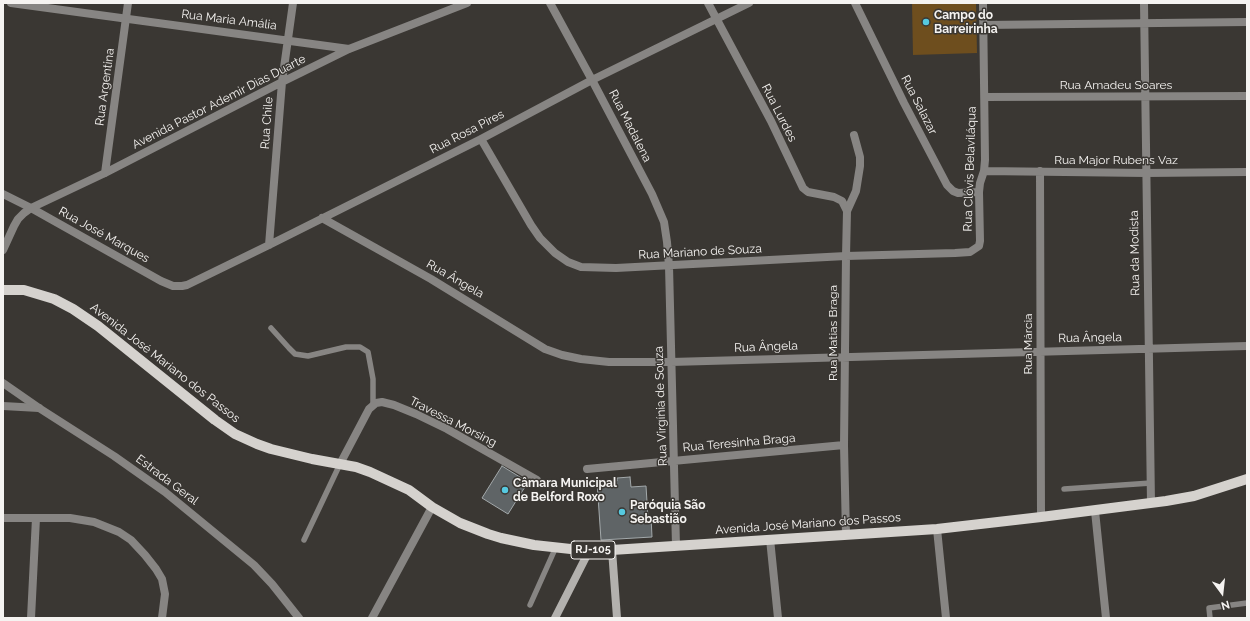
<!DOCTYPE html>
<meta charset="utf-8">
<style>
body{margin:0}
#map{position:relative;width:1250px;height:621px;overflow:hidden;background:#3a3733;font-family:Raleway,sans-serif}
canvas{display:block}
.frame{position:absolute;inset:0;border:4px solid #f5f3f1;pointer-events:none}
.north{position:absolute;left:1202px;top:573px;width:40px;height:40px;-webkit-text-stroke:3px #3a3733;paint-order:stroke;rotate:165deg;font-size:11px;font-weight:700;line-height:16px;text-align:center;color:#f5f3f1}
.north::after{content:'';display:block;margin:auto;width:14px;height:18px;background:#f5f3f1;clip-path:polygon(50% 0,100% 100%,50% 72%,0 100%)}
</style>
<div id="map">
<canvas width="1250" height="621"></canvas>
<div class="frame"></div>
<div class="north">N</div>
</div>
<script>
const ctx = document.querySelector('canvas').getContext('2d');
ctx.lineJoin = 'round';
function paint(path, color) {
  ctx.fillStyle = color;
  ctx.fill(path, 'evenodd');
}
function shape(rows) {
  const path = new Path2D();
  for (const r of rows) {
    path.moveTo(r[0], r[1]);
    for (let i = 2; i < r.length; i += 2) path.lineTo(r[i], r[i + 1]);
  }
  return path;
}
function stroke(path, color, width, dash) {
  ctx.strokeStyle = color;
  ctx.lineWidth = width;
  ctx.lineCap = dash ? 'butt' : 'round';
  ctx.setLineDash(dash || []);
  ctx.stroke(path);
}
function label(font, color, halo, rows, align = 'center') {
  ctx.font = font + ' Raleway,sans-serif';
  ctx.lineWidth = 3;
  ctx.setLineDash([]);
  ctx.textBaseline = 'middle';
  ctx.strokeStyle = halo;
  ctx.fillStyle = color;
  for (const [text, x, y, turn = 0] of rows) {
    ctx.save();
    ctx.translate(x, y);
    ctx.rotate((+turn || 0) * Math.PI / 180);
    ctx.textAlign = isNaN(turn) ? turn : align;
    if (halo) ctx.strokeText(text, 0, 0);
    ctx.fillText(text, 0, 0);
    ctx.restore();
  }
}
paint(shape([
 [912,3,976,3,977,53,913,55]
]), '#6e4e1e');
const building = shape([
 [502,466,528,482,508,514,482,498,502,466],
 [630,477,631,487,646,486,648,518,651,517,652,537,601,540,597,482,617,481,617,478,630,477]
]);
paint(building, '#5f6466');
stroke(building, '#a3a9ab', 1);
stroke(shape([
 [271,328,289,348,295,354,308,356,346,347,360,347,368,352,373,379,373,405],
 [1064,489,1151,483],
 [304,540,340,464],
 [530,605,556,547],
 [1210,618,1209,608,1247,603]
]), '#878583', 5.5);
stroke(shape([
 [11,3,349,49],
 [550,3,592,80,652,194,664,222,667,242,669,266,676,546],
 [708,3,771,121,803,188,808,192,834,197,842,201,847,211],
 [855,3,904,103,947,185,953,191,958,193,979,192],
 [1144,3,1151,503],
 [984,25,1247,22],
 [985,97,1247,96],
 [481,139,531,225,540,238,555,253,568,262,581,267,616,268,846,256,955,253,970,252,979,246,980,241,979,192,980,183,984,171,985,160,983,3],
 [984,171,1146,173,1247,172],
 [1040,171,1041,517],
 [105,173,282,82,349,49,467,3],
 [3,194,31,208,161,281,173,286,182,286,187,285,269,245,481,139,592,80,749,3],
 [322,218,431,279,545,349,562,355,581,359,609,362,671,362,1247,346],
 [269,245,282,82,293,3],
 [3,406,39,408],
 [340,464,369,409,376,403,382,402,394,405,416,414,447,429,537,480],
 [587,469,844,445],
 [1095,511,1106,618],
 [3,518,70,518,94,522,119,532,131,540,145,555,156,569,162,579,165,594,162,618],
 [937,529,946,618],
 [846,535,844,445,846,256,847,211,856,191,860,166,860,157,854,135],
 [770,539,778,618],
 [31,618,36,518]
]), '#878583', 8);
stroke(shape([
 [3,250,14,226,18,219,24,213,31,208,105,173,128,3],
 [3,383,39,408,114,456,165,492,254,565,272,584,299,618],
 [372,618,432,507]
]), '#878583', 8);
stroke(shape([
 [612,550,617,618],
 [555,618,589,551]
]), '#b3b1ae', 8);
stroke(shape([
 [3,290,24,290,54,299,73,309,98,326,215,420,235,434,257,444,271,449,312,459,356,467,370,472,409,490,432,507,460,523,488,534,501,538,534,545,589,551,612,550,937,529,1041,517,1166,501,1194,496,1247,479]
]), '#d5d2ce', 10);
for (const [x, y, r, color] of [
 [926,22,4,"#56c9e0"],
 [505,490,4,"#56c9e0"],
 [622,512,4,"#56c9e0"]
]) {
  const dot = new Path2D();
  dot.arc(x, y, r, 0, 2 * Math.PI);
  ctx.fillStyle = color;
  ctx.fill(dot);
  stroke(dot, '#3a3733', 1.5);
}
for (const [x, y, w] of [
 [593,550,44]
]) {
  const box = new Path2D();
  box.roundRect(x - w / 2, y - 9, w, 18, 3);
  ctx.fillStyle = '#3a3733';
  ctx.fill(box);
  stroke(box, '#f5f3f1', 1);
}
label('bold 11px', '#f5f3f1', null, [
 ["RJ-105",593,550]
]);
label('bold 12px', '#f5f3f1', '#3a3733', [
 ["Campo do",934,15],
 ["Barreirinha",934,29],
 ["Câmara Municipal",513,483],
 ["de Belford Roxo",513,497],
 ["Paróquia São",630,505],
 ["Sebastião",630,519]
], 'left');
label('12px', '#f5f3f1', '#3a3733', [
 ["Rua Maria Amália",229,20,7],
 ["Rua Amadeu Soares",1116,85],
 ["Rua Argentina",105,87,-82],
 ["Avenida Pastor Ademir Dias Duarte",219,102,-27],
 ["Rua Salazar",919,105,63],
 ["Rua Lurdes",779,113,63],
 ["Rua Chile",267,123,-86],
 ["Rua Madalena",630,126,63],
 ["Rua Rosa Pires",467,132,-27],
 ["Rua Major Rubens Vaz",1116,160],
 ["Rua Clóvis Belaviláqua",970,169,-88],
 ["Rua José Marques",104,235,29],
 ["Rua Mariano de Souza",700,252,-3],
 ["Rua da Modista",1135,253,-91],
 ["Rua Ângela",455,279,30],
 ["Rua Matias Braga",833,333,-90],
 ["Rua Ângela",1090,338,-1],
 ["Rua Márcia",1028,344,-90],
 ["Rua Ângela",766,347,-2],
 ["Avenida José Mariano dos Passos",165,363,38],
 ["Rua Virgínia de Souza",661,406,-92],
 ["Travessa Morsing",453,422,27],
 ["Rua Teresinha Braga",739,443,-5],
 ["Estrada Geral",167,480,37],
 ["Avenida José Mariano dos Passos",808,524,-4]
]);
</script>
